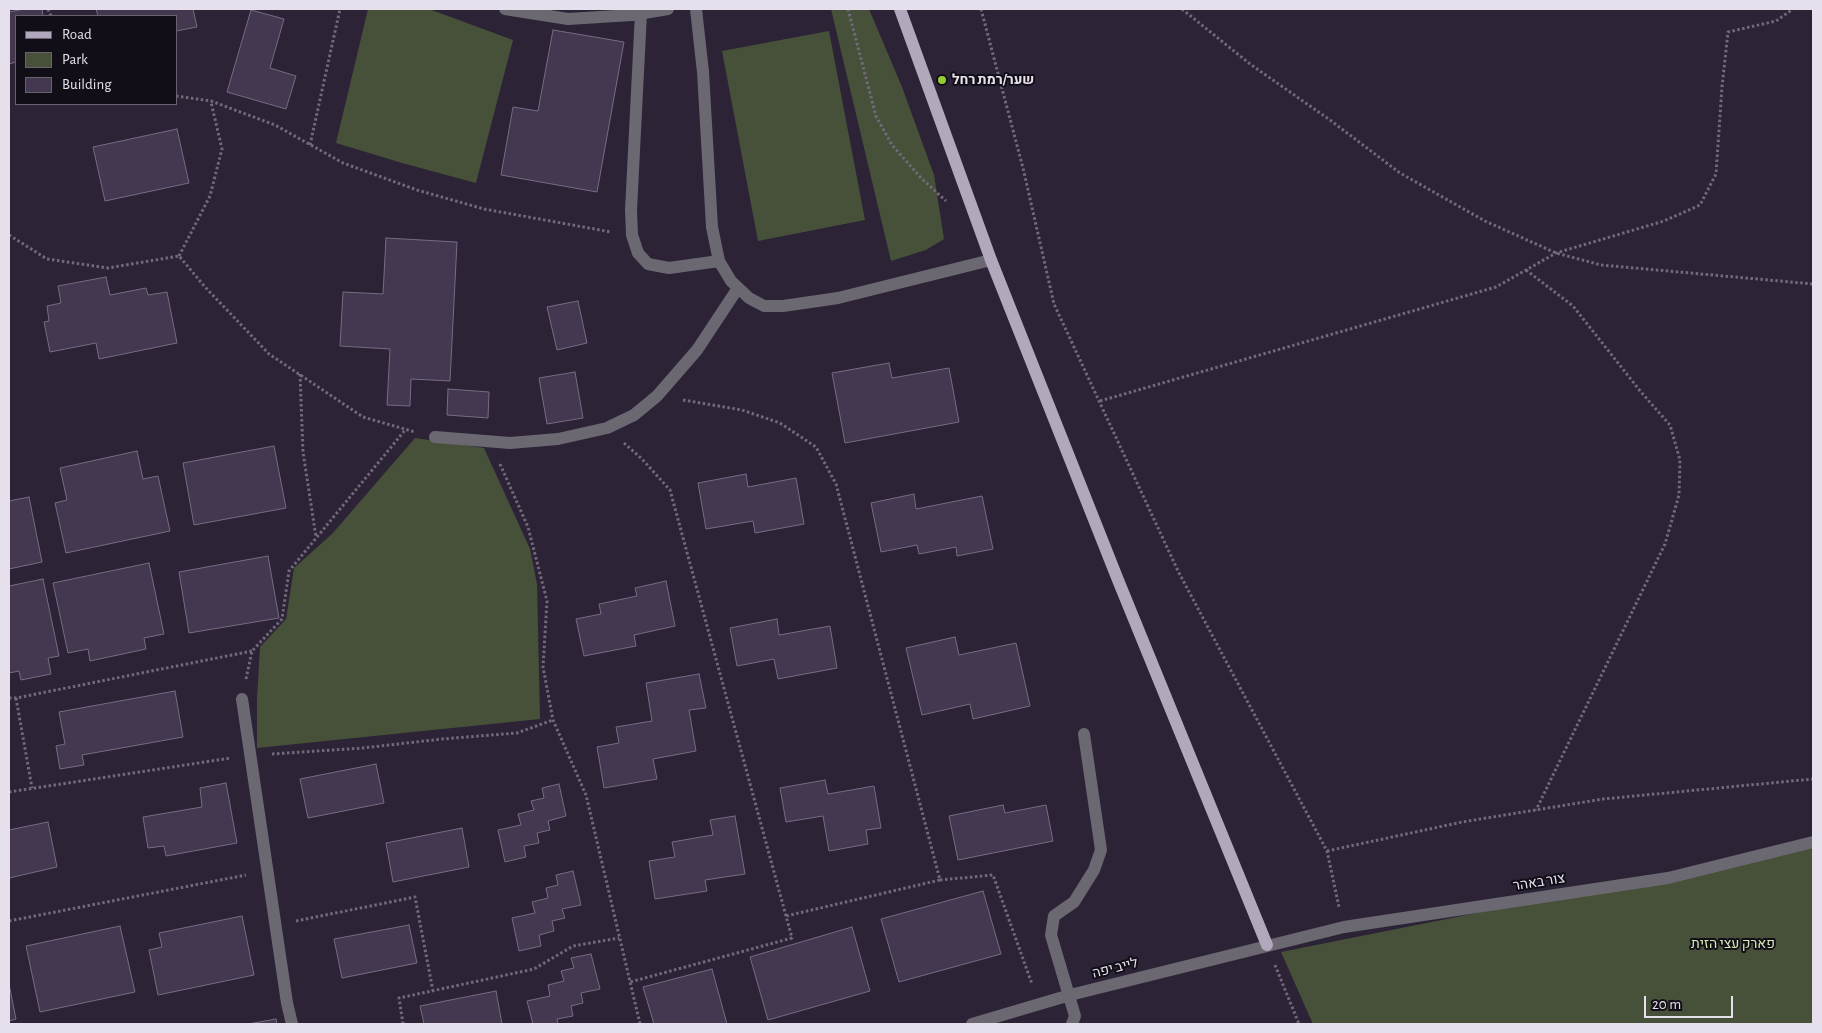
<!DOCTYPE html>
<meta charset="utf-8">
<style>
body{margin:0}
#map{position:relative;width:1822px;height:1033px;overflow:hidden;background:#2c2336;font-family:"Alegreya Sans",sans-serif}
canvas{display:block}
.frame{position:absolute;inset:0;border:10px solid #e6e0ed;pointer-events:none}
.legend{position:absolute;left:15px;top:15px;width:162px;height:90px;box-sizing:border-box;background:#120e17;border:1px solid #67626d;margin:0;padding:6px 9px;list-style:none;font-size:15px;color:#e6e0ed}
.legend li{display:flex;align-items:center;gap:10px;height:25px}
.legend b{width:25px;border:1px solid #67626d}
.scale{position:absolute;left:1644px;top:996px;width:89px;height:22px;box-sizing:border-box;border:2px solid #e6e0ed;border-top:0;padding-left:6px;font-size:15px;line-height:18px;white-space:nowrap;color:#e6e0ed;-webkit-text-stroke:4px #120e17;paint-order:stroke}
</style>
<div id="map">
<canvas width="1822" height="1033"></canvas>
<div class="frame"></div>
<ul class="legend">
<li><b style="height:6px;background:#b1a8bd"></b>Road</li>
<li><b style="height:14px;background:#475139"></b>Park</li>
<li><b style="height:14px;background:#433850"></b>Building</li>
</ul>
<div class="scale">20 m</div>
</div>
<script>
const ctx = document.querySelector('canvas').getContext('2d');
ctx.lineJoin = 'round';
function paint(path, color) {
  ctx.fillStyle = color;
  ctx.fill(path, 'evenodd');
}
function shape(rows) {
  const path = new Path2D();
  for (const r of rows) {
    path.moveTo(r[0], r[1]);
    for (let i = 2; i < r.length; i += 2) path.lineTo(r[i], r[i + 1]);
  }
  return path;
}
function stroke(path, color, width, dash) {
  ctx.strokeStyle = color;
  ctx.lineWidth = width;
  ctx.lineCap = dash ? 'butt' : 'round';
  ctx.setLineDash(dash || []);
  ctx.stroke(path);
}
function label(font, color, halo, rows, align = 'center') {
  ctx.font = font + ' "Alegreya Sans",Heebo,sans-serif';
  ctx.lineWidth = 4;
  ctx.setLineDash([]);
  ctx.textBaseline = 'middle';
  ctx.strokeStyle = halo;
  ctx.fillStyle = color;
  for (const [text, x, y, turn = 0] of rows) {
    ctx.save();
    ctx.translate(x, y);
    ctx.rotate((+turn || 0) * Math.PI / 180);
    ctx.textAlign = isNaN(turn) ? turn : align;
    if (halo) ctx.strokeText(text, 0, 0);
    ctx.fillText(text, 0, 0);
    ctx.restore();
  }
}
paint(shape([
 [368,9,429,9,513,40,476,183,402,163,336,143],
 [831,9,869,9,902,87,934,175,944,239,926,250,891,261],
 [829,31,865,220,758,241,722,51],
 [415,438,484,448,530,549,537,584,540,719,257,748,257,699,260,647,286,619,294,568,332,534],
 [1813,846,1813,1024,1313,1024,1281,952]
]), '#475139');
const building = shape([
 [24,9,42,9,43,16,16,16,16,62,9,64,9,12,24,9],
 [96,9,193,9,197,27,176,31,176,16,98,16,96,9],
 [251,10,284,19,270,68,296,76,286,109,227,92,251,10],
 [553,30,624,42,597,192,501,175,513,107,538,111,553,30],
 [177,129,189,183,105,201,93,147,177,129],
 [386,238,457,242,450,381,411,379,410,406,387,405,390,349,340,346,343,292,383,294,386,238],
 [106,277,110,295,146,288,148,295,167,292,177,343,99,359,96,343,50,352,44,322,49,321,47,306,61,303,58,286,106,277],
 [578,301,587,343,557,350,547,307,578,301],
 [889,363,892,378,949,368,959,422,845,443,832,373,889,363],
 [575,372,583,418,547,424,539,378,575,372],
 [448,389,489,392,488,418,447,415,448,389],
 [274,446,286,508,194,525,183,463,274,446],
 [137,451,143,479,158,476,170,531,66,553,55,503,67,500,60,468,137,451],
 [746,474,748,487,796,478,804,524,755,533,753,521,706,529,698,483,746,474],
 [914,494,916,509,982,496,993,549,957,556,956,547,919,554,917,545,881,552,871,503,914,494],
 [29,497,42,562,9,569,9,501,29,497],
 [268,556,279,618,189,633,179,572,268,556],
 [149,563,164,634,144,638,146,649,90,661,88,649,68,653,53,583,149,563],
 [43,579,59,656,48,658,51,674,21,680,19,671,9,673,9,586,43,579],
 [666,581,675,626,634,635,636,646,584,656,576,619,601,614,599,604,637,596,635,588,666,581],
 [777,619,779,635,830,626,837,668,778,679,774,659,737,666,730,628,777,619],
 [955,637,959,655,1016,643,1030,706,973,719,970,704,922,715,906,648,955,637],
 [699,674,706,708,689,710,696,751,653,759,657,779,604,788,597,747,619,743,616,727,652,721,646,683,699,674],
 [175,691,183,737,82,755,84,765,60,769,56,746,65,744,59,712,175,691],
 [376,764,384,803,308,818,300,779,376,764],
 [825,780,828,794,874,786,881,828,866,830,868,844,829,851,823,816,786,822,780,788,825,780],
 [226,783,237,843,166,856,164,846,148,848,143,817,202,807,200,788,226,783],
 [559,784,566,816,548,821,550,830,537,833,539,843,524,846,526,857,505,862,498,830,521,825,518,814,534,810,531,801,544,798,542,788,559,784],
 [1003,805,1005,813,1046,805,1053,841,958,860,949,816,1003,805],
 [735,816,745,874,705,880,707,891,655,899,649,861,675,857,672,842,713,835,710,820,735,816],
 [48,822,57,867,9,878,9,830,48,822],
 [462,828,469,867,393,882,386,843,462,828],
 [573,871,581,905,562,909,565,918,552,921,554,931,539,935,541,946,519,951,512,918,535,913,532,902,548,898,546,888,558,885,556,875,573,871],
 [983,891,1001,954,899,982,881,919,983,891],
 [242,916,254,975,158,995,149,950,162,947,159,933,242,916],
 [409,925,417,963,342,978,334,939,409,925],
 [120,926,135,992,40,1012,26,946,120,926],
 [852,927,870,991,768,1020,750,957,852,927],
 [591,954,600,989,581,993,583,1003,571,1006,573,1016,557,1019,558,1024,533,1024,527,1001,550,996,548,985,564,981,561,971,574,968,571,958,591,954],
 [712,969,727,1024,654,1024,643,987,712,969],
 [9,984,16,1019,9,1021,9,984],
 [496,991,502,1024,424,1024,420,1006,496,991],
 [276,1019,277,1024,248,1024,276,1019]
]);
paint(building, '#433850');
stroke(building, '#766c83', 1);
stroke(shape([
 [48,9,51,16],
 [848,9,876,116,892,145,921,178,946,201],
 [981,9,1023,168,1054,304,1178,571,1327,851,1339,907],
 [1182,9,1250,64,1330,120,1400,173,1485,221,1556,253,1601,265,1813,284],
 [176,96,211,101,275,125,343,163,417,190,484,209,611,232],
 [310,145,340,9],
 [9,235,47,259,108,268,179,256,205,287,269,354,363,417,415,432],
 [179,256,210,196,222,149,211,102],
 [1526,270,1573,306,1641,392,1670,425,1680,460,1679,495,1665,544,1536,810],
 [300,374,303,452,316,537],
 [683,400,742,410,780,423,816,447,836,484,940,880,786,916],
 [1100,401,1496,287,1556,253,1664,221,1700,205,1716,174,1722,87,1728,32,1776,21,1793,9],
 [624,443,642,459,670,490,792,938,630,982],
 [500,464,528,527,547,601,543,667,553,720,586,795,640,1024],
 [246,679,252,651,282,619,289,571,406,429],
 [9,698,16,698,252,651],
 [16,698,32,788],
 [272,754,363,748,442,739,517,733,553,720],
 [9,792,231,758],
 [1327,851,1462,822,1603,799,1813,779],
 [940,880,993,875,1032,984],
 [9,921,246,875],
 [296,921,415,897,433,991],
 [1275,965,1299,1024],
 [403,1024,399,998,534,969,573,946,619,938]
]), '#726a7b', 3, [2.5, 2.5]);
stroke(shape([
 [505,9,568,19,632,15,668,9],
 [696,9,703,72,712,227,719,261,731,281,749,298,764,306,783,306,838,298,991,260],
 [641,13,631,210,632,235,638,253,648,264,669,268,719,261],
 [435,437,510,443,558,439,607,428,634,415,657,396,697,350,738,288],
 [242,699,287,1003,292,1024],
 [972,1024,1070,995,1344,927,1668,878,1813,842],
 [1072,1024,1075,1016,1051,935,1054,916,1074,902,1094,870,1101,850,1084,734]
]), '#6c6872', 12);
stroke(shape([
 [900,9,991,260,1118,580,1267,945]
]), '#b1a8bd', 12);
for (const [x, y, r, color] of [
 [942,80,5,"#9acb34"]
]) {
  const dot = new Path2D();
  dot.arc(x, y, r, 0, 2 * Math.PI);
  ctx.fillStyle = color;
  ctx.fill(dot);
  stroke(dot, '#120e17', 2);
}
label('bold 14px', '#e6e0ed', '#120e17', [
 ["שער/רמת רחל",952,80]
], 'left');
label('14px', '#e6e0ed', '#120e17', [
 ["צור באהר",1539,882,-9],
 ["לייב יפה",1115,968,-14]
]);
label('14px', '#d4eab6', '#120e17', [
 ["פארק עצי הזית",1733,944]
]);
</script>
